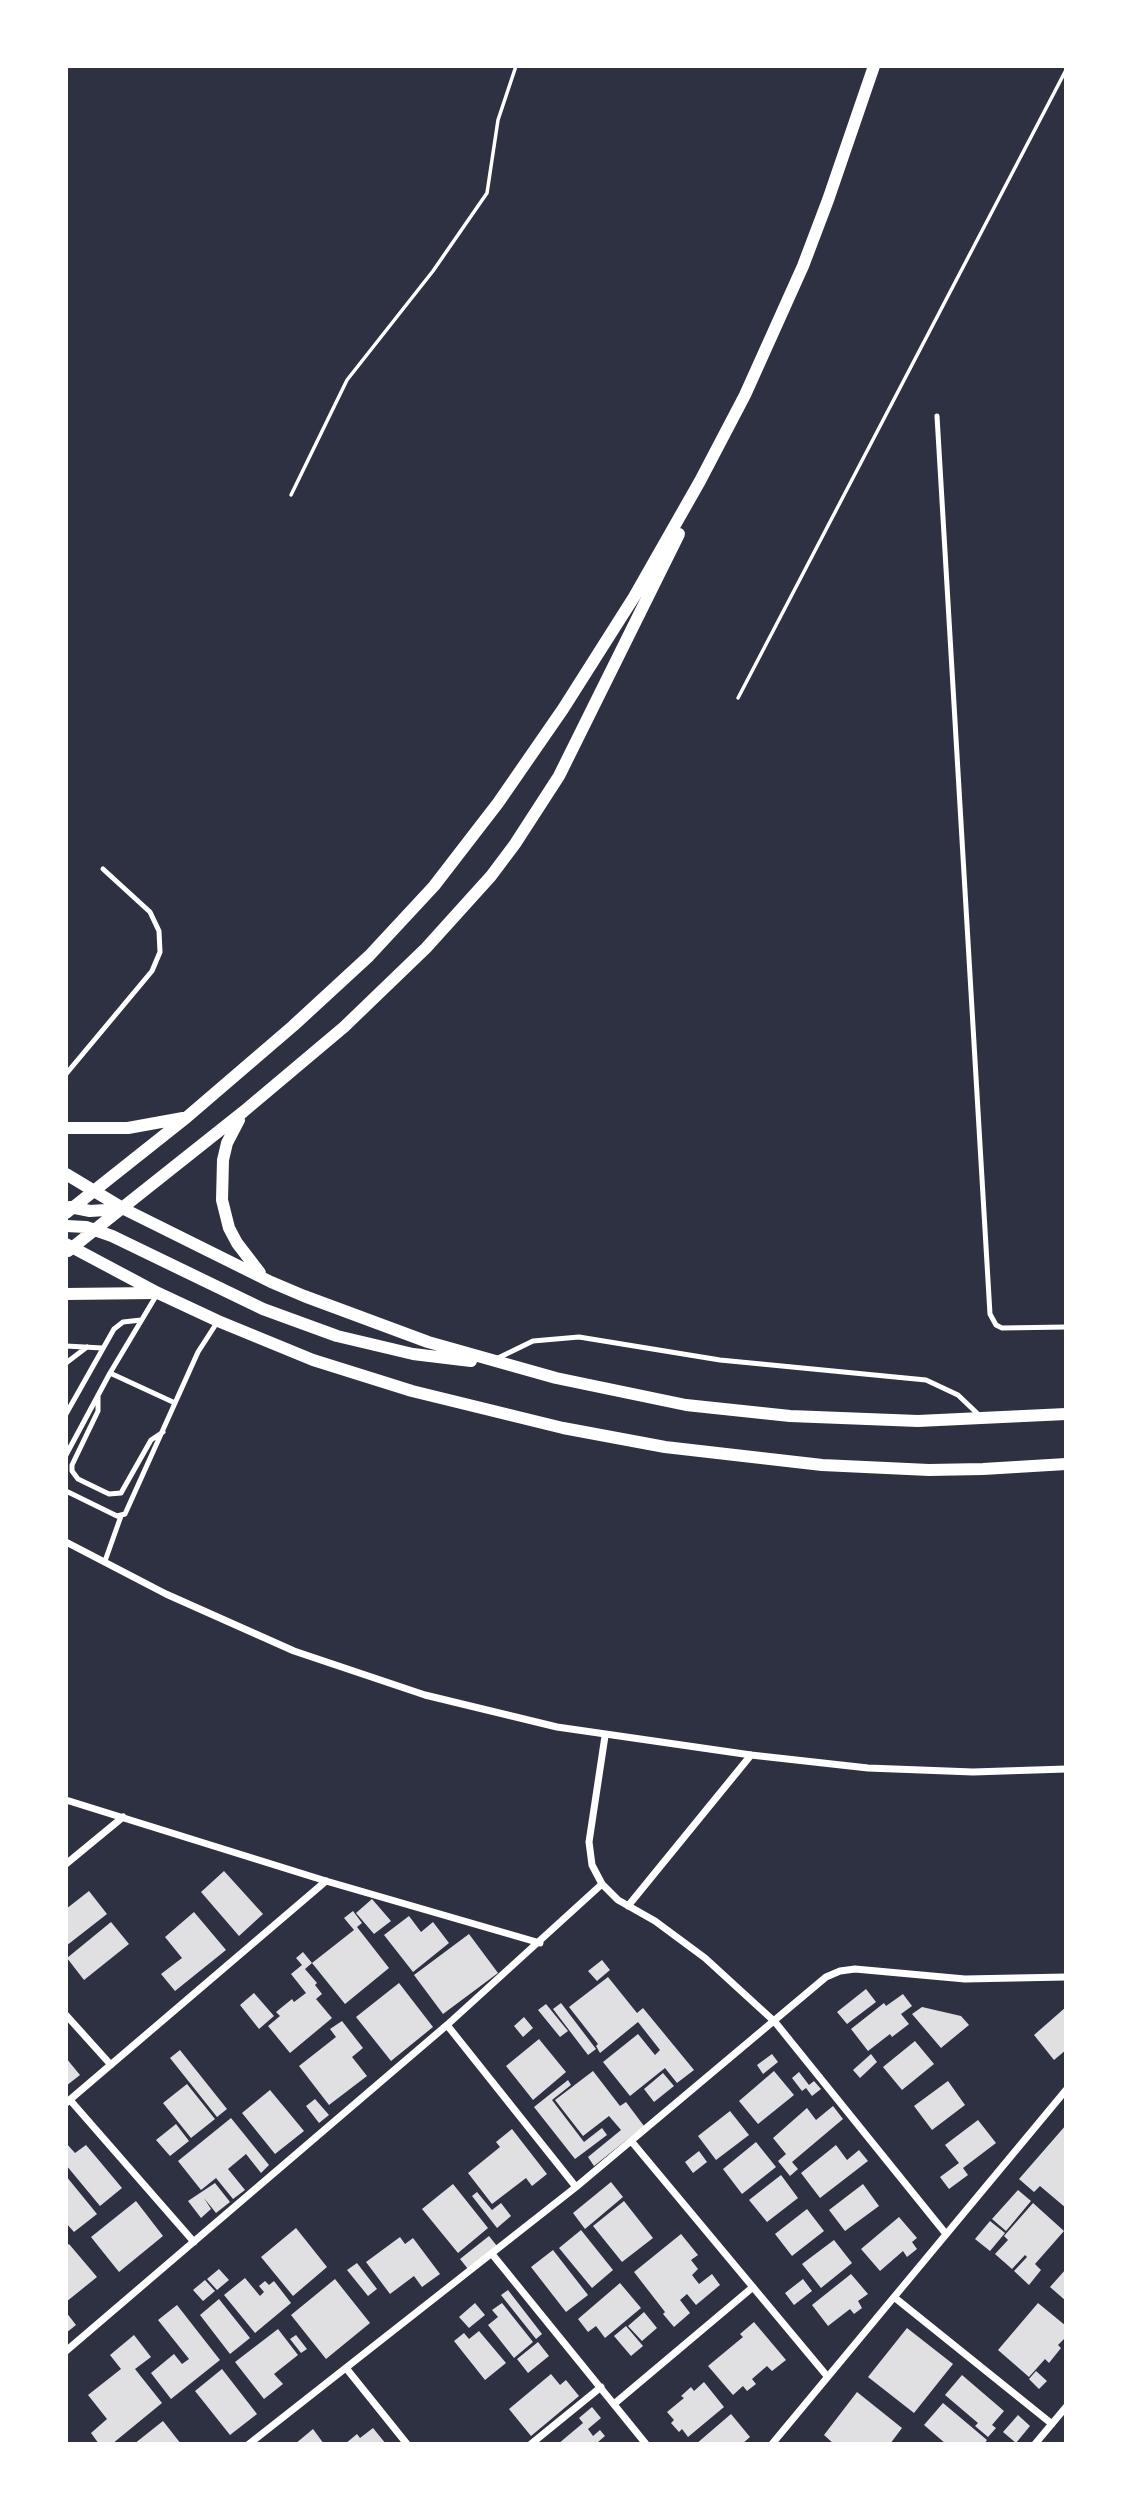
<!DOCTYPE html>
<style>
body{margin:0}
#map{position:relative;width:1132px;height:2510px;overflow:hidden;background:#2d3142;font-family:"Open Sans",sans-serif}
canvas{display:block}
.frame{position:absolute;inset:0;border:68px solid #fff;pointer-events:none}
</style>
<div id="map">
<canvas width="1132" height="2510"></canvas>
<div class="frame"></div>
</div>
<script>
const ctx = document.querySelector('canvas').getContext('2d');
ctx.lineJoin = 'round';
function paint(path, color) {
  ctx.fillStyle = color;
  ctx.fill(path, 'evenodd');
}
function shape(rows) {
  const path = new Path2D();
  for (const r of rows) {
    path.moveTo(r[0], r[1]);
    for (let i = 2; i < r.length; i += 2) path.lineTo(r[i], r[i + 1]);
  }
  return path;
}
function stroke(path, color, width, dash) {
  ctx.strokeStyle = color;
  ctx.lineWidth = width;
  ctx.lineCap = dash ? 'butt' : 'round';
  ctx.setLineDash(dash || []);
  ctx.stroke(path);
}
paint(shape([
 [224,1871,263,1914,239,1936,201,1892],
 [89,1891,107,1914,66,1946,66,1909],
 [372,1899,391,1921,374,1934,356,1913],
 [353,1911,362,1923,357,1927,389,1968,345,2004,312,1963,354,1930,344,1918],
 [194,1912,226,1950,175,1991,161,1974,182,1958,165,1937],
 [409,1916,421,1932,433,1922,449,1943,413,1972,384,1935],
 [111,1922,129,1944,84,1980,67,1958],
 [469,1934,498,1973,443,2014,414,1975],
 [303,1952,312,1963,305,1969,317,1983,315,1985,322,1994,316,1999,332,2018,290,2053,268,2026,280,2016,276,2012,292,1999,294,2002,306,1993,291,1974,302,1965,296,1958],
 [602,1960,610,1970,597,1981,588,1971],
 [608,1977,637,2013,643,2008,694,2070,677,2083,665,2068,630,2096,603,2062,638,2034,655,2055,660,2050,638,2022,600,2053,596,2046,598,2044,569,2007],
 [399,1983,433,2027,391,2061,356,2017],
 [866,1989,876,2002,847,2024,837,2012],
 [254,1993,274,2016,259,2029,240,2005],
 [903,1994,912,2006,901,2014,909,2024,892,2037,890,2034,868,2051,851,2029,884,2003,886,2006],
 [561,2003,596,2049,588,2055,553,2009],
 [546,2004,568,2031,560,2037,538,2010],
 [922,2007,961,2016,969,2025,941,2048,912,2014],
 [1066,2007,1066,2050,1054,2060,1034,2035],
 [524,2017,533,2028,523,2037,514,2026],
 [342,2021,363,2048,352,2057,367,2076,329,2105,299,2066,336,2037,330,2029],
 [539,2039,566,2072,533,2100,506,2066],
 [915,2041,934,2064,902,2090,883,2067],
 [180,2050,227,2109,217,2117,170,2058],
 [772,2054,778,2062,763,2074,757,2065],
 [871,2054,877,2062,860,2078,853,2070],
 [66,2058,80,2075,66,2086],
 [593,2071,620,2106,626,2102,644,2126,594,2166,588,2157,621,2130,609,2116,583,2136,555,2100],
 [774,2071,794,2095,758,2124,739,2101],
 [799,2072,809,2085,814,2081,821,2089,812,2096,806,2088,802,2091,792,2078],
 [663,2073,674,2086,654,2102,644,2089],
 [568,2080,571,2085,552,2100,584,2142,602,2128,607,2135,575,2159,534,2107],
 [948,2081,965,2105,932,2130,914,2106],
 [187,2084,215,2119,191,2138,163,2103],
 [270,2090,304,2131,275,2154,242,2113],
 [315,2099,329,2115,319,2123,306,2106],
 [833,2106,843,2119,792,2162,798,2169,790,2176,778,2161,786,2154,773,2138,807,2108,816,2120],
 [730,2111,749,2135,716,2160,698,2136],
 [231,2118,269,2165,261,2173,246,2154,228,2169,245,2190,233,2199,216,2178,201,2190,178,2161],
 [978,2120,996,2143,963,2168,968,2175,949,2189,940,2177,959,2163,945,2145],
 [176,2124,189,2141,170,2156,156,2140],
 [1066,2125,1066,2208,1040,2186,1034,2192,1019,2179],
 [512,2129,547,2174,532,2186,526,2178,492,2204,468,2173,500,2147,496,2142],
 [756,2142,776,2167,742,2194,723,2169],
 [66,2143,75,2153,86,2145,122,2188,100,2206,66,2165],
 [836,2145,847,2160,859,2150,868,2161,820,2198,801,2173],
 [699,2151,707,2162,693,2173,685,2162],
 [781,2175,798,2198,767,2222,749,2200],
 [66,2176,97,2214,74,2232,66,2223],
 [611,2182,623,2197,585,2229,573,2213],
 [215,2183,230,2202,216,2213,204,2198,211,2209,201,2218,188,2201],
 [453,2184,488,2228,458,2253,422,2209],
 [863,2184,879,2206,845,2231,829,2210],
 [1018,2190,1031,2201,1006,2231,992,2219],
 [477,2192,492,2210,501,2203,511,2216,497,2228,472,2196],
 [136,2201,163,2236,119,2272,91,2237],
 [624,2201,653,2238,622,2262,593,2226],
 [1033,2203,1064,2231,1035,2264,1041,2270,1029,2285,1014,2271,1027,2257,1025,2255,1012,2269,995,2254,1008,2240,1004,2236],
 [807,2209,824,2231,792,2256,775,2234],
 [899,2217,917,2238,912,2242,917,2249,907,2257,903,2251,880,2271,861,2249],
 [990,2221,1005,2233,990,2251,975,2239],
 [296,2228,327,2267,293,2296,261,2257],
 [581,2230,613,2270,592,2288,559,2248],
 [681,2234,698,2255,691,2260,698,2269,692,2275,699,2284,712,2274,720,2285,696,2305,687,2294,680,2300,690,2313,674,2327,663,2314,665,2312,634,2272],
 [489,2236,497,2246,468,2269,460,2259],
 [400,2237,405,2244,413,2238,440,2274,422,2287,414,2276,390,2294,366,2262],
 [834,2240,852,2263,821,2288,802,2264],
 [69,2244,97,2277,66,2302,66,2246],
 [553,2250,588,2295,566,2312,531,2267],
 [357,2263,377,2289,368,2296,347,2270],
 [219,2269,229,2280,217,2290,207,2279],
 [1066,2269,1066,2301,1050,2287],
 [851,2274,868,2294,858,2301,862,2308,854,2314,850,2309,828,2326,812,2305],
 [245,2278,260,2296,264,2292,259,2286,265,2281,269,2285,274,2281,291,2303,255,2333,224,2295],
 [335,2279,370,2323,326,2359,291,2315],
 [803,2279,812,2291,794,2305,785,2293],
 [205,2280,215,2291,203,2301,193,2290],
 [620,2283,641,2308,605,2338,596,2326,588,2332,578,2319],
 [508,2290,542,2334,536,2339,501,2295],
 [219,2299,250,2338,230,2354,200,2315],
 [475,2303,485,2315,469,2328,459,2317],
 [502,2303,533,2342,514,2358,488,2325,498,2317,492,2310],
 [1038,2303,1066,2326,1066,2337,1058,2345,1061,2348,1049,2363,1045,2359,1029,2377,998,2350],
 [177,2305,220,2360,171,2399,151,2373,174,2354,182,2364,189,2359,158,2320],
 [66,2312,76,2325,66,2333],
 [644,2312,657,2328,642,2341,628,2326],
 [754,2322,786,2360,772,2371,767,2366,752,2379,756,2384,747,2391,743,2386,733,2395,708,2366,743,2337,740,2334],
 [626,2326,643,2346,631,2356,614,2336],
 [907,2328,953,2364,914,2413,868,2377],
 [278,2329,298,2355,274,2374,283,2384,264,2399,235,2362],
 [479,2331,506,2363,485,2380,454,2341,464,2333,469,2339],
 [134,2335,151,2357,135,2369,162,2403,112,2444,99,2444,91,2433,107,2419,88,2395,121,2369,110,2355],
 [296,2335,307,2349,301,2353,290,2339],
 [538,2342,549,2356,528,2373,517,2359],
 [222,2369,257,2414,230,2435,195,2391],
 [1036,2371,1047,2381,1039,2389,1029,2379],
 [551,2374,560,2385,566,2380,579,2396,531,2436,509,2409],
 [962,2375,1004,2411,992,2425,996,2428,988,2437,975,2426,978,2423,945,2395],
 [704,2382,724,2407,688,2437,682,2429,679,2432,671,2423,674,2420,667,2412,684,2398,681,2396,691,2387,694,2391],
 [857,2392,902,2428,890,2444,834,2444,824,2435],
 [943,2403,987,2440,984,2444,946,2444,924,2425],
 [592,2407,601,2418,588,2429,593,2436,600,2430,605,2436,598,2442,599,2444,558,2444,583,2423,579,2418],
 [731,2414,750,2437,742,2444,696,2444],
 [1018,2415,1030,2426,1016,2443,1003,2432],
 [163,2421,181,2444,134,2444],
 [373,2428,386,2444,345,2444,357,2434,360,2438],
 [313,2429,324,2444,295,2444]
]), '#e0e0e3');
stroke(shape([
 [291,495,347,380,433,271,487,193,498,120,516,66],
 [738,698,1066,70]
]), '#fff', 3.5);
stroke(shape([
 [937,416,990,1314,996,1325,1002,1328,1066,1327],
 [66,1074,152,971,160,952,159,931,150,912,103,869],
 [66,1346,102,1348],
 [496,1359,533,1341,579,1337,720,1360,926,1380,958,1395,981,1417],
 [66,1363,87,1347],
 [110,1373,175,1403],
 [98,1395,98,1411,72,1465,72,1471,78,1479,109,1494,121,1493,151,1440,163,1432],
 [66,1414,114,1329,123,1322,141,1320],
 [66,1455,110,1373,156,1296],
 [66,1491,117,1516,125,1514,198,1352,218,1321],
 [105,1561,121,1516]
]), '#fff', 5);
stroke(shape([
 [66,1542,166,1594,294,1651,425,1695,557,1727,751,1755,868,1768,973,1772,1066,1769],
 [605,1736,589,1842,592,1865,602,1884,618,1900,655,1921,705,1958,775,2022,946,2234],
 [66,1800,326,1881,540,1943],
 [66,1864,123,1817],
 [628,1906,751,1755],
 [66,2015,111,2065],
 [447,2025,576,2187],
 [70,2100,194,2242],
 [66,2103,326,1881],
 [632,2142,827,2376],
 [492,2254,646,2444],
 [894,2297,1052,2424],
 [66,2351,447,2025,602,1884],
 [346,2368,407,2444],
 [614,2404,753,2287],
 [249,2444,576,2187,826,1977,840,1971,855,1969,965,1979,1066,1977],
 [531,2444,601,2387],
 [772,2444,1066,2090],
 [1035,2444,1066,2407]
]), '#fff', 7);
stroke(shape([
 [239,1120,227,1143,223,1160,222,1200,229,1228,237,1243,260,1273],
 [66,1128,128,1128,183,1118],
 [66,1174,124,1209,271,1282,304,1296,428,1342,556,1378,686,1405,790,1416,918,1421,1066,1414],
 [70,1207,90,1211,121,1209],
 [66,1213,187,1117,293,1026,369,956,434,886,498,803,563,709,634,597,700,481,745,395,803,266,828,200,874,66],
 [66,1226,86,1227,112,1236,263,1309,337,1336,413,1354,471,1361],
 [66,1244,158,1293,218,1321,313,1360,412,1391,563,1428,665,1447,822,1465,929,1470,983,1469,1066,1464],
 [68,1251,243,1112,344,1027,426,948,491,876,515,844,559,776,679,534],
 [66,1294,154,1293]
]), '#fff', 12);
</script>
